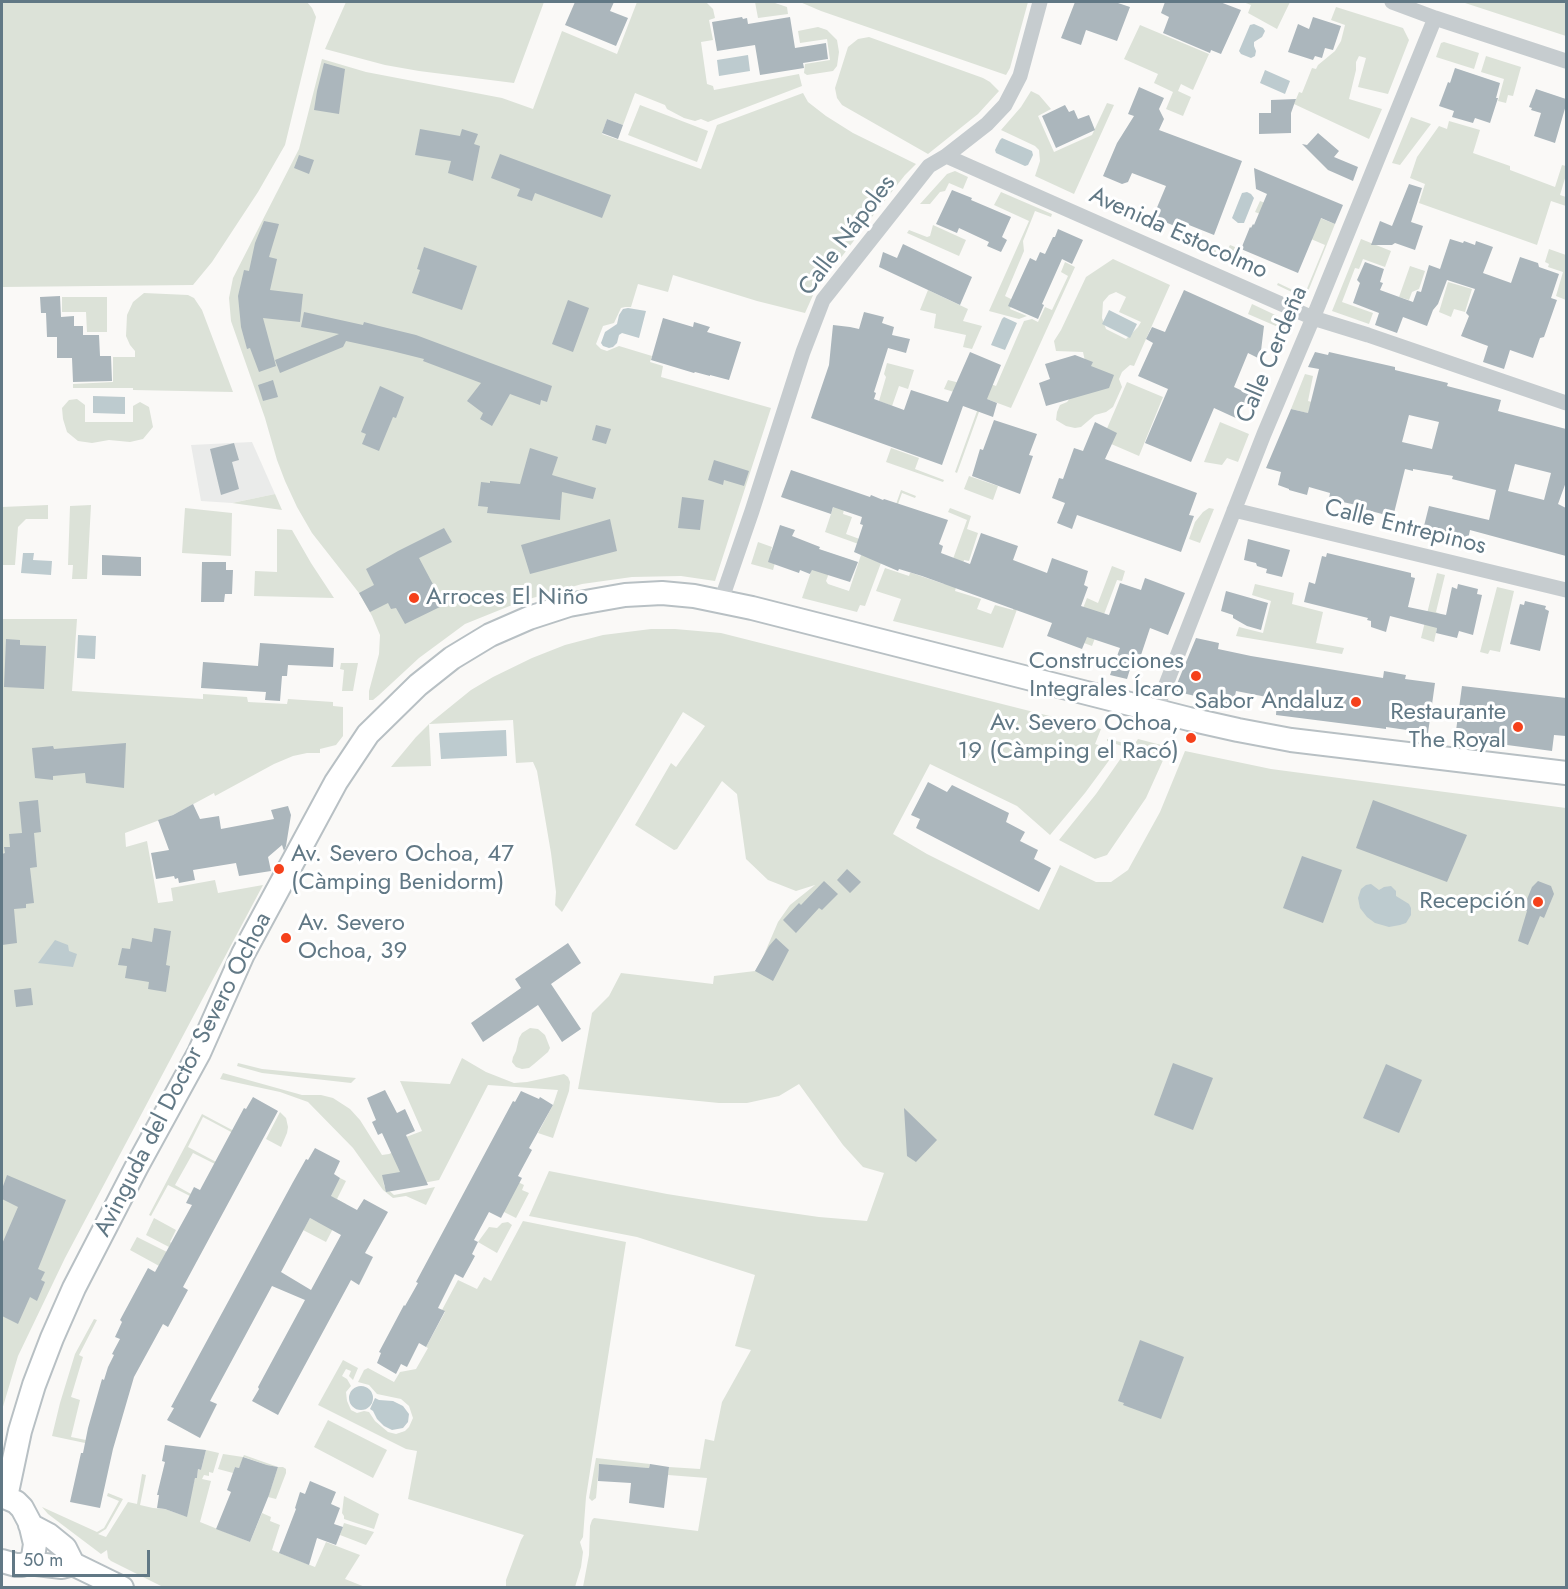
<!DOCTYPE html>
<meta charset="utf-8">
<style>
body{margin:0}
#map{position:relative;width:1568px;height:1589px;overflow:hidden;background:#faf9f7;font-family:Jost,sans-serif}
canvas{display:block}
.frame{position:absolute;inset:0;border:3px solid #617885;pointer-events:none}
.scale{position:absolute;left:12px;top:1550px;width:138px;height:27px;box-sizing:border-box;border:3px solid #617885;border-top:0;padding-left:8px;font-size:18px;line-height:21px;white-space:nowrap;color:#617885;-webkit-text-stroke:4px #fff;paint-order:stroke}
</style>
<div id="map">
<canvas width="1568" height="1589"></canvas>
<div class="frame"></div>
<div class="scale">50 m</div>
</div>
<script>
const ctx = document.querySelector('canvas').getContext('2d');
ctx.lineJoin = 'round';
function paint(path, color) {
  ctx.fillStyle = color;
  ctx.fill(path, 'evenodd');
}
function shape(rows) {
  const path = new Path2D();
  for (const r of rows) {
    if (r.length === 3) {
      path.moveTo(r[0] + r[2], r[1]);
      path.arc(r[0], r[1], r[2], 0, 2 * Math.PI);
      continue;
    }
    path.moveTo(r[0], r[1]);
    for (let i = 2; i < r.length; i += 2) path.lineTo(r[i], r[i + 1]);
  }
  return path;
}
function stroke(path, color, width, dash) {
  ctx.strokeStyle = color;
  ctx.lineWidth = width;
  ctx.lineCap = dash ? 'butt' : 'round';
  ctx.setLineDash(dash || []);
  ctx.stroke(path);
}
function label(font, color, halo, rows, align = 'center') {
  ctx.font = font + ' Jost,sans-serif';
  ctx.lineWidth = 6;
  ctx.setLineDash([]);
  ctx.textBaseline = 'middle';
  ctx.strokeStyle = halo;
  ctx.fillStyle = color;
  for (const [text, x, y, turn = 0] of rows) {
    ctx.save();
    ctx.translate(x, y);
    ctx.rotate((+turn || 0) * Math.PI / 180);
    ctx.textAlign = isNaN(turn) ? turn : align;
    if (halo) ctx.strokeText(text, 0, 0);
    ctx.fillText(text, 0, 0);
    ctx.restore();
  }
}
paint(shape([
 [252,442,275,494,232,503,201,501,191,445]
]), '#eaebea');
paint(shape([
 [2,2,307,2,312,8,316,17,285,145,258,192,212,262,193,285,2,287],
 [346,2,544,2,514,83,419,71,385,65,325,49],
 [637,2,706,2,713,9,715,18,709,20,713,40,701,42,707,84,713,86,714,90,799,74,802,86,708,122,701,119,695,121,684,118,667,109,665,105,635,93,623,125,607,119,602,134,701,169,717,125,803,93,808,102,826,116,853,133,916,164,905,175,875,213,814,293,805,313,757,301,673,275,668,292,638,284,631,307,625,307,621,308,614,323,603,326,596,344,601,349,607,351,619,346,652,356,650,362,663,366,661,377,771,408,715,581,681,576,632,577,582,584,522,601,465,624,419,658,379,695,373,700,369,700,369,691,379,654,380,635,372,616,359,593,312,533,297,507,285,481,277,460,265,418,231,321,229,298,233,278,299,149,322,59,366,72,502,98,533,109,562,31,617,54],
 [755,2,772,2,787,7,788,14,758,18],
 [800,2,1028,2,1010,68,1006,75,821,11],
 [1243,2,1290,2,1277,29,1248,13,1251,5],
 [1462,2,1566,2,1566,36],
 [1336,7,1403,28,1409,40,1388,94,1358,87,1366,58,1359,56,1356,62,1356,70,1349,99,1382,109,1369,139,1294,104,1299,92,1302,93,1312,68,1316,69,1318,65,1335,51,1341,41,1345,25,1331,20],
 [1140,25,1209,54,1193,90,1181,84,1178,91,1191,97,1183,116,1166,109,1173,92,1154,83,1158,74,1124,59],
 [818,27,827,30,837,40,839,52,837,66,833,71,807,75,804,73,805,64,830,60,827,39,800,43,798,31],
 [869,37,983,78,990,82,999,91,978,114,928,154,842,105,837,98,835,88,848,47,858,39],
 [1444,42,1479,53,1474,69,1436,57,1441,43],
 [1486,56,1521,67,1513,96,1508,95,1506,103,1498,101,1504,79,1481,72],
 [1031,91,1039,95,1051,109,1038,116,1054,152,1092,135,1107,103,1114,105,1074,194,1035,176,1040,161,1039,150,1035,146,1001,130,1021,107],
 [640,105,708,131,697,162,628,135],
 [1411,117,1431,124,1400,165,1392,163],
 [1449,121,1480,130,1473,153,1510,166,1510,170,1555,187,1562,165,1566,166,1566,175,1560,195,1566,197,1566,206,1551,201,1537,245,1419,203,1425,184,1410,178,1417,157,1439,126,1447,129],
 [955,171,968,177,963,189,949,183,945,191,940,192,930,204,920,204,947,174],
 [1001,192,1052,214,1051,217,1035,211,1023,241,1024,251,1005,296,1013,300,1010,309,1027,316,1019,319,989,311,1029,221,994,205],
 [1260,201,1273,206,1320,218,1335,224,1307,294,1300,296,1277,285,1278,283,1299,293,1306,291,1325,245,1311,239,1286,224,1255,212],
 [933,225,966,240,959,256,907,233,909,230,927,237,930,236],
 [1361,239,1391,251,1385,267,1363,259,1359,269,1355,268,1342,302,1373,313,1369,324,1332,311],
 [1200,243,1225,254,1230,245,1240,249,1233,266,1197,249],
 [1549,249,1566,255,1566,300,1556,296,1563,272,1548,267,1549,264,1545,262],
 [1113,259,1170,285,1134,366,1130,365,1122,372,1119,379,1122,387,1113,407,1106,412,1095,415,1081,427,1075,428,1066,426,1056,420,1057,412,1060,405,1067,402,1075,392,1086,366,1083,352,1056,351,1054,341,1061,330,1086,277],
 [1116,292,1126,297,1119,312,1141,322,1138,327,1126,339,1106,329,1102,318,1103,302,1109,295],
 [1065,262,1075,267,1011,408,984,398,957,473,955,472,981,400,944,389,948,380,972,386,975,378,996,386,1024,321,1032,319,1038,322,1045,307,1052,310,1068,276,1061,272],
 [1410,266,1425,271,1419,289,1412,292,1409,300,1399,297],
 [1448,282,1472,289,1465,312,1454,309,1451,317,1439,312],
 [928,290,968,309,963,321,982,326,972,349,963,347,966,335,934,328,936,314,920,310],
 [144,293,188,295,194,298,202,310,233,392,133,390,133,388,73,388,73,384,113,382,113,357,135,357,135,351,130,345,126,336,127,315,133,302],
 [62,297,107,297,107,332,87,332,86,312,62,312],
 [1252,304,1286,320,1288,322,1285,330,1248,314],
 [887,363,914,370,908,389,899,386,892,406,879,401,886,377,884,374],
 [1305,374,1313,376,1308,401,1331,407,1328,418,1291,409],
 [1127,382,1163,397,1139,456,1102,440],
 [77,399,85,405,85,422,133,422,133,406,140,402,149,407,153,427,143,439,130,442,109,440,92,443,78,441,67,432,63,419,62,408,69,400],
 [1220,422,1249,434,1238,462,1227,458,1222,465,1204,462],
 [891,448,919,458,915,469,944,480,943,482,886,462],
 [969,476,998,486,993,500,964,489],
 [901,490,916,496,915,498,902,493,881,552,876,561,881,563,865,606,860,605,857,612,802,598,814,563,829,573,826,581,828,584,849,591,864,546,825,532,834,505,844,509,843,514,852,517,846,534,865,541,887,530],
 [275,494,282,510,232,503],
 [48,505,48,519,26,519,18,527,15,565,2,565,2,507],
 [91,505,87,579,72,579,73,565,68,565,70,506],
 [185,508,232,513,231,556,182,553],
 [950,508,971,516,967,529,978,533,969,561,964,560,955,591,981,599,977,609,991,614,995,605,1013,610,1026,578,1028,579,1003,648,893,621,901,599,876,591,885,568,909,576,910,573,912,573,944,584,967,520,948,512],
 [1209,508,1214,509,1200,543,1189,539,1195,522,1203,512],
 [277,529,292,530,311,563,334,598,254,596,255,571,277,572],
 [758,542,772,547,771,550,778,552,773,570,751,564],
 [1112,566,1125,571,1122,581,1117,580,1092,646,1084,643,1076,626,1087,598,1098,603],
 [1437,573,1445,575,1436,612,1440,614,1434,642,1421,638],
 [1255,584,1294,593,1292,604,1323,612,1316,643,1344,648,1342,654,1236,636,1239,627,1263,633,1271,601,1252,595],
 [1497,587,1514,591,1500,652,1490,650,1488,654,1480,652],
 [2,619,77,619,72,691,203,699,203,694,247,697,248,702,287,704,288,699,333,702,333,706,343,707,343,736,336,745,320,749,320,753,307,753,293,756,274,764,215,796,214,793,173,815,125,833,126,847,147,841,158,903,173,901,171,888,215,880,218,893,263,885,65,1258,18,1356,2,1410],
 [651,629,675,629,721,633,1101,729,1095,744,1116,751,1085,793,1050,835,1017,806,930,764,893,834,927,854,1039,910,1060,865,1096,882,1111,882,1128,870,1160,812,1185,751,1271,769,1566,808,1566,1587,583,1587,589,1555,590,1526,592,1520,594,1518,698,1531,707,1478,668,1475,669,1467,700,1469,705,1439,714,1441,722,1402,751,1350,735,1346,755,1275,637,1237,529,1216,549,1171,667,1194,749,1207,819,1217,867,1221,884,1173,863,1167,843,1145,799,1084,779,1096,747,1103,719,1103,578,1089,592,1013,609,996,621,973,713,984,714,976,755,971,763,957,778,922,790,905,815,885,796,891,768,880,746,859,737,794,722,781,677,849,674,850,635,825,671,763,676,767,705,726,683,712,562,912,555,905,556,892,551,853,537,771,533,762,516,763,513,720,429,724,431,766,391,767,416,737,429,724,471,690,493,677,532,658,565,645,603,635],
 [341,663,358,663,353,691,342,691,344,670,340,669],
 [1107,739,1134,745,1138,739,1169,747,1146,798,1107,855,1095,859,1059,840,1096,794,1128,748,1107,741],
 [530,1028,538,1029,545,1035,550,1048,548,1052,534,1064,529,1068,522,1069,516,1067,512,1062,513,1057,516,1051,519,1038,522,1033],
 [462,1058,486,1072,514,1083,527,1082,564,1074,568,1077,570,1082,569,1091,553,1138,538,1133,553,1105,558,1090,488,1085,439,1180,418,1184,383,1176,384,1186,394,1195,435,1187,426,1205,406,1196,393,1198,383,1190,353,1148,308,1102,280,1092,220,1079,223,1073,302,1095,321,1095,333,1098,350,1109,360,1120,382,1155,389,1154,409,1145,406,1137,422,1131,400,1081,450,1084],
 [238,1063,262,1069,356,1078,351,1083,262,1073,237,1066],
 [280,1112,286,1118,288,1127,287,1133,281,1147,266,1139],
 [202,1114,234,1131,233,1133,203,1117,188,1147,218,1163,217,1165,193,1153,175,1185,191,1194,190,1196,168,1185,151,1216,149,1215],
 [340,1178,346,1181,337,1199,346,1204,326,1242,303,1230,310,1218,318,1222],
 [514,1180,524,1185,522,1190,529,1193,516,1218,492,1206],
 [154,1218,176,1230,170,1242,171,1243,169,1247,146,1235],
 [523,1221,626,1242,586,1497,583,1537,580,1542,583,1552,581,1567,575,1587,506,1587,506,1580,521,1540,524,1535,408,1499,417,1451,406,1449,318,1405,343,1360,358,1368,353,1380,349,1376,351,1371,346,1369,342,1376,347,1379,351,1386,346,1392,347,1401,351,1410,357,1413,364,1411,369,1412,375,1421,388,1432,396,1434,405,1431,409,1427,413,1418,409,1406,401,1399,377,1394,369,1385,358,1382,364,1370,368,1368,394,1382,400,1372,416,1369,428,1348,426,1347,445,1312,442,1310,458,1280,477,1289,484,1277,491,1281],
 [508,1222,512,1225,497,1253,478,1242,489,1227,497,1228,502,1223],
 [137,1237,167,1252,161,1267,130,1250],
 [94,1319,97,1320,79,1355,83,1357,71,1397,80,1400,71,1437,86,1440,85,1443,52,1436,60,1403,75,1354],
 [328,1420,387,1450,373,1478,314,1447],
 [206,1450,219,1453,213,1473,209,1472,209,1476,204,1475,202,1479,211,1481,200,1522,250,1542,262,1513,271,1517,270,1521,280,1525,272,1550,315,1567,326,1542,360,1555,345,1579,365,1587,163,1587,111,1561,108,1558,107,1550,101,1554,48,1514,42,1507,97,1532,104,1528,119,1501,107,1496,108,1493,123,1499,106,1529,98,1534,106,1537,128,1502,137,1504,142,1474,146,1475,140,1505,153,1508,165,1509,185,1516,195,1478,197,1478,198,1469,201,1470],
 [223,1454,243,1457,244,1455,278,1467,283,1467,286,1469,286,1473,276,1499,268,1497,278,1467,267,1465,244,1457,239,1468,235,1467,233,1473,218,1469],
 [596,1458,650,1464,649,1468,599,1465,596,1498,592,1501,589,1498],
 [344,1496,379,1514,374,1529,344,1519,344,1516,342,1513],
 [344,1523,374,1532,366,1545,340,1535]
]), '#dce2d8');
paint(shape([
 [1254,24,1263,28,1265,31,1262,37,1254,42,1254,46,1256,51,1255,56,1251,58,1241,54,1239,51,1250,25],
 [748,55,750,71,719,76,717,60],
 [1265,70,1290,81,1285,94,1260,83],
 [1002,138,1032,151,1033,155,1028,165,1025,166,996,153,995,150,1000,140],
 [1247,192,1251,194,1254,198,1244,223,1238,223,1232,218,1242,193],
 [628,308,646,311,639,338,622,333,619,335,617,343,613,347,609,348,603,346,601,343,605,332,617,324,619,315,623,309],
 [1109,310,1137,324,1130,338,1102,324],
 [1004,317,1017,323,1005,350,991,345,1002,319],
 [93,396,125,397,125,414,93,413],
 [23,553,34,553,33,560,52,561,51,575,21,573],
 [78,635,96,636,95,659,77,658],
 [506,730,507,756,441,759,439,733],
 [1371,884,1379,890,1384,887,1391,886,1396,891,1396,896,1409,904,1411,908,1411,915,1406,923,1400,925,1389,927,1375,923,1367,917,1360,908,1358,898,1361,889,1366,885],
 [55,940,68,945,69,951,77,954,73,967,38,963],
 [361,1398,12],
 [375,1398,379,1400,393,1401,403,1406,409,1414,408,1422,403,1428,392,1430,384,1426,377,1419,373,1411,370,1409]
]), '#bdcbcf');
paint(shape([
 [575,2,614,2,610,11,628,18,616,46,565,25],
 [1075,2,1115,2,1130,7,1117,41,1086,30,1081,45,1061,38],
 [1165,2,1220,2,1241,10,1221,54,1211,50,1210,53,1163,33,1169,17,1161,13],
 [742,17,743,19,747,18,748,24,790,17,795,48,826,43,828,59,803,63,804,68,760,75,755,45,717,51,712,22],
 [1313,17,1341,26,1333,50,1325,48,1322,58,1315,56,1313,60,1288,52,1298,24,1309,29],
 [324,63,345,69,339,114,314,110,317,91],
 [1455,68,1500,83,1496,98,1498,98,1490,123,1475,118,1473,123,1452,117,1454,111,1439,106,1448,82,1450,83],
 [1139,87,1164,98,1159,109,1164,119,1159,130,1242,161,1214,235,1179,221,1177,227,1153,217,1166,186,1132,173,1128,182,1122,184,1103,176,1117,143,1134,116,1128,114],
 [1536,89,1566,99,1566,105,1555,143,1534,136,1541,113,1531,110,1532,108,1529,107],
 [1296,99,1291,113,1291,133,1259,134,1259,113,1271,113,1271,100],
 [1065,105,1069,112,1074,110,1078,119,1089,115,1095,130,1056,148,1042,116],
 [607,119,623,125,618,139,602,133],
 [420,129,460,136,462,129,478,134,474,144,480,146,473,181,448,173,451,161,415,155],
 [1318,133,1339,151,1334,157,1358,167,1353,181,1328,170,1302,144,1307,145],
 [500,154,608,194,611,195,602,218,535,193,532,201,517,196,520,189,491,178],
 [299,155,314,160,309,174,294,168],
 [1254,168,1343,205,1335,224,1321,218,1298,273,1241,249,1250,227,1251,228,1253,224,1254,225,1267,194,1256,189],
 [1409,184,1422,188,1411,222,1423,226,1415,250,1395,243,1392,245,1371,245,1380,221,1392,226],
 [952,190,972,198,971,200,1011,217,1002,237,1007,240,1001,252,987,246,989,242,959,228,957,233,936,224],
 [264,221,279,224,269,257,277,259,270,290,303,294,300,322,263,318,276,366,259,372,250,348,247,349,241,327,238,296,244,270,249,271,255,243],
 [1058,229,1083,240,1072,264,1062,259,1042,304,1044,305,1038,319,1008,306,1030,258,1036,261,1040,252,1045,254,1053,237,1055,237],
 [1450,239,1463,243,1464,241,1475,245,1476,241,1493,247,1483,273,1511,283,1520,257,1538,263,1539,267,1559,274,1551,298,1557,300,1544,337,1540,338,1533,358,1510,350,1504,369,1483,362,1488,346,1461,336,1469,316,1466,313,1475,289,1447,280,1438,304,1433,310,1427,326,1403,317,1397,333,1375,325,1379,313,1353,303,1360,283,1357,280,1365,262,1384,269,1380,282,1383,283,1380,290,1413,302,1417,291,1421,292,1429,265,1440,269],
 [903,244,972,277,960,305,879,267,883,252,897,258],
 [424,247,477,266,462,310,412,293,420,270,417,269],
 [1184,290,1264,326,1260,359,1248,353,1234,387,1249,394,1238,419,1214,408,1191,462,1145,443,1168,389,1138,376,1153,343,1146,339,1152,327,1165,332],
 [60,296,61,317,74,316,74,326,83,326,83,335,99,335,100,356,111,356,112,381,73,382,72,358,57,358,57,337,47,337,46,313,41,313,40,297],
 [568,300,589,308,573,352,552,344],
 [304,312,363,325,364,322,379,326,416,335,552,386,547,402,541,400,540,405,510,394,492,426,480,419,483,413,467,401,481,383,423,361,424,359,392,351,346,341,343,347,280,373,275,360,339,334,301,327],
 [864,312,884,317,882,323,894,327,892,335,910,339,906,353,888,348,874,392,876,393,874,399,904,410,911,390,948,402,970,352,1001,365,987,399,997,403,993,417,963,406,942,465,811,418,829,365,833,325,850,327,859,329],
 [663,318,693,327,694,322,710,327,707,332,741,342,729,380,710,375,710,376,695,372,694,373,651,360],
 [1315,352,1328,355,1329,352,1395,367,1395,370,1448,383,1447,386,1501,400,1498,411,1566,429,1566,482,1558,504,1566,508,1566,556,1470,530,1468,539,1435,531,1435,530,1424,526,1429,506,1489,520,1496,490,1452,479,1453,476,1413,469,1413,471,1405,469,1393,517,1360,508,1361,506,1329,499,1330,493,1309,487,1307,495,1289,490,1289,489,1278,485,1281,472,1266,468,1291,409,1308,413,1319,369,1308,367],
 [1409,415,1439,422,1432,449,1402,442],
 [1515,464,1551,473,1544,500,1508,491],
 [1075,355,1093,362,1091,366,1114,375,1109,388,1046,406,1039,383,1050,379,1045,364],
 [273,380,278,397,263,401,258,385],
 [380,386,404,397,396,418,393,417,379,451,362,444,366,434,361,432],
 [994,420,1037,434,1029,455,1033,456,1020,494,972,476,980,449,983,450],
 [1095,422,1117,433,1105,459,1197,493,1189,515,1194,516,1181,552,1077,515,1072,529,1057,523,1065,503,1052,498,1059,478,1063,479,1074,448,1083,451],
 [596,425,611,429,606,444,592,440],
 [234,443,239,460,232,462,239,489,221,495,210,449],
 [530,448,558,457,552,475,596,488,593,499,562,492,560,520,487,513,488,507,478,506,481,482,490,483,490,481,520,484],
 [714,460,749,471,744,486,724,480,723,485,708,480],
 [791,470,870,497,871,495,883,500,884,499,948,520,939,544,943,546,941,553,970,564,981,533,1018,546,1013,560,1047,573,1052,558,1088,571,1084,585,1088,587,1081,606,1109,615,1120,583,1141,590,1145,578,1185,593,1168,635,1150,628,1141,655,1135,653,1127,679,1110,675,1120,648,1087,637,1082,649,1047,636,1052,623,922,576,899,569,898,571,854,552,863,525,860,524,862,517,833,507,831,514,781,497],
 [682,497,704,500,700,530,678,528],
 [610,519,617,551,530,574,521,545],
 [780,525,795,530,792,536,820,547,819,549,858,562,850,582,812,570,810,574,800,570,799,573,768,562],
 [444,528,452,542,419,558,444,605,405,624,396,608,391,609,388,603,370,612,359,593,374,585,366,569,398,551],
 [1248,539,1290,550,1282,577,1266,573,1267,569,1257,566,1256,563,1244,560],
 [1327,553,1411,573,1411,577,1415,578,1408,607,1446,615,1452,587,1457,589,1458,584,1478,589,1477,594,1482,595,1473,635,1459,631,1457,638,1436,633,1437,628,1390,616,1386,632,1371,627,1371,621,1367,620,1368,618,1304,602,1309,582,1315,584,1322,556,1326,557],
 [102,555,141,557,141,576,102,575],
 [202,562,226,562,226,570,233,570,232,594,225,594,224,602,201,602],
 [1226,591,1268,603,1261,630,1247,626,1233,618,1233,615,1221,611],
 [1525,601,1546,606,1545,609,1549,611,1540,651,1510,644,1520,604,1524,605],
 [1196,638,1219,643,1218,649,1251,656,1383,678,1384,671,1406,675,1405,679,1435,683,1428,733,1386,727,1386,729,1276,715,1277,699,1236,691,1233,705,1174,691],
 [6,639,20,640,20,645,46,646,44,689,4,687],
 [260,643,334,648,333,667,288,665,287,676,282,676,280,701,265,700,266,692,201,688,203,662,258,666],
 [1462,686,1566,698,1566,736,1554,735,1552,751,1455,738],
 [126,743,124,788,86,783,85,773,53,776,53,780,35,778,32,748,53,746,54,749],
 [928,782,947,792,952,785,1009,813,1006,822,1025,832,1020,841,1038,850,1034,859,1051,868,1039,892,916,828,920,819,911,815],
 [38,800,41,832,34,833,37,867,30,868,34,903,26,904,26,908,14,909,17,943,2,945,2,854,5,853,4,847,10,847,9,834,22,833,19,802],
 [1373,800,1467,835,1447,882,1356,848],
 [193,804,200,819,219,816,221,829,274,819,271,810,288,806,291,815,286,846,284,851,282,845,268,857,271,871,239,876,236,863,193,870,195,880,179,883,178,878,175,879,174,876,156,879,151,853,169,850,158,820,173,815],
 [1302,856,1342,870,1323,923,1283,908],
 [847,869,861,882,850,893,837,880],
 [824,881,838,894,822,910,819,908,796,933,783,920,799,903,801,905],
 [1538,881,1551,886,1554,894,1544,918,1540,916,1528,945,1518,941,1527,911,1523,909,1532,887],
 [154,928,171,931,166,965,170,966,166,992,148,989,149,982,125,978,127,966,118,965,122,948,130,949,132,938,152,942],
 [776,938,789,950,773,981,755,971,769,946],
 [568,943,581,963,551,984,581,1029,562,1042,538,1005,483,1042,471,1023,521,988,515,979],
 [31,988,33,1005,16,1007,14,990],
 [1173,1063,1213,1078,1193,1130,1154,1115],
 [1386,1064,1422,1080,1399,1133,1363,1118],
 [385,1090,397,1113,405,1109,415,1131,406,1135,428,1185,386,1192,382,1175,400,1172,382,1133,378,1135,372,1122,376,1120,367,1098],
 [521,1091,539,1099,540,1097,553,1105,529,1148,532,1150,518,1176,522,1178,501,1218,489,1212,474,1240,478,1242,472,1254,475,1256,463,1278,455,1274,438,1308,445,1311,426,1347,419,1343,407,1367,401,1364,396,1374,377,1363,381,1353,379,1352,404,1305,405,1306,418,1283,416,1282,513,1101,515,1102],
 [253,1097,278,1111,183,1287,188,1290,168,1327,163,1324,134,1377,113,1449,100,1508,70,1502,81,1453,83,1453,88,1428,102,1379,104,1380,108,1367,114,1355,112,1354,120,1339,115,1337,122,1322,120,1320,148,1268,155,1272,192,1205,186,1203,194,1187,200,1190,244,1108,246,1109],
 [904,1108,937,1140,916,1162,907,1156],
 [315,1148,340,1161,334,1174,340,1178,331,1196,357,1210,364,1199,388,1212,365,1253,373,1257,359,1285,351,1280,278,1415,252,1401,259,1389,258,1387,305,1300,272,1286,210,1401,217,1404,200,1438,167,1420,174,1408,171,1407,293,1182,306,1159,308,1160],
 [310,1218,341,1235,311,1290,281,1272],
 [7,1175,66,1200,38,1269,45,1272,41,1280,45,1282,37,1301,30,1297,18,1324,2,1316,2,1244,18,1207,2,1199,2,1189],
 [1140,1340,1184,1357,1161,1419,1123,1405,1124,1403,1118,1401],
 [165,1445,206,1450,201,1470,198,1469,197,1478,195,1478,187,1517,165,1509,157,1508,159,1495,157,1495,165,1462,162,1461],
 [243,1457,267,1465,278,1467,269,1495,250,1542,216,1529,231,1492,227,1490,235,1467,239,1468],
 [599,1464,649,1468,650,1464,669,1467,664,1508,629,1503,631,1483,598,1481],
 [310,1481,336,1492,331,1504,340,1508,334,1524,343,1527,336,1545,317,1538,309,1565,279,1553,296,1509,295,1508,300,1492,305,1494]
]), '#abb6bc');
const secondary = shape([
 [2,1496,16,1502,22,1508,30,1523,35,1544,33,1557,28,1563,22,1565,16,1565,2,1561],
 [6,1497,20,1431,34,1385,52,1338,74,1288,136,1168,199,1053,243,954,336,782,368,734,418,685,452,658,490,635,529,618,569,605,591,601,625,595,662,593,694,596,752,608,1189,719,1238,730,1291,740,1566,773],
 [30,1525,49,1535,65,1548,73,1564,122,1588],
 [28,1563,62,1567,73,1564]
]);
stroke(secondary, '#b8c0c4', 26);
stroke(shape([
 [1392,2,1435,18,1566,61],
 [946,156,1313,318,1368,335,1566,403],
 [1234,510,1566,590],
 [721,601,752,511,803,352,823,300,929,166,946,156,987,124,1005,105,1020,76,1040,2],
 [1156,710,1264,434,1313,318,1435,18]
]), '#c6cccf', 15);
stroke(secondary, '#fff', 22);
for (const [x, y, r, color] of [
 [414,598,6,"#f5411b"],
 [1196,676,6,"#f5411b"],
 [1356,702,6,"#f5411b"],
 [1518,727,6,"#f5411b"],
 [1191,738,6,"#f5411b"],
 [279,869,6,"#f5411b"],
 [1538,902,6,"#f5411b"],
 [286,938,6,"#f5411b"]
]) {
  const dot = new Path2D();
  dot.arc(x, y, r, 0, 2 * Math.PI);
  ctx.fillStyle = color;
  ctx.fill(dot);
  stroke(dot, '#fff', 2);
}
label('24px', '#617885', '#fff', [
 ["Avenida Estocolmo",1178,234,24],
 ["Calle Nápoles",848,236,-53],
 ["Calle Cerdeña",1273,355,-67],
 ["Calle Entrepinos",1405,528,14],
 ["Avinguda del Doctor Severo Ochoa",184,1075,-63]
]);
label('24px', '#617885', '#fff', [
 ["Arroces El Niño",426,598,"left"],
 ["Construcciones",1184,662],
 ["Integrales Ícaro",1184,690],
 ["Sabor Andaluz",1344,702],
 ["Restaurante",1506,713],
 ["The Royal",1506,741],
 ["Av. Severo Ochoa,",1179,724],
 ["19 (Càmping el Racó)",1179,752],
 ["Av. Severo Ochoa, 47",291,855,"left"],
 ["(Càmping Benidorm)",291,883,"left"],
 ["Recepción",1526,902],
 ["Av. Severo",298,924,"left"],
 ["Ochoa, 39",298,952,"left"]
], 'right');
</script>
